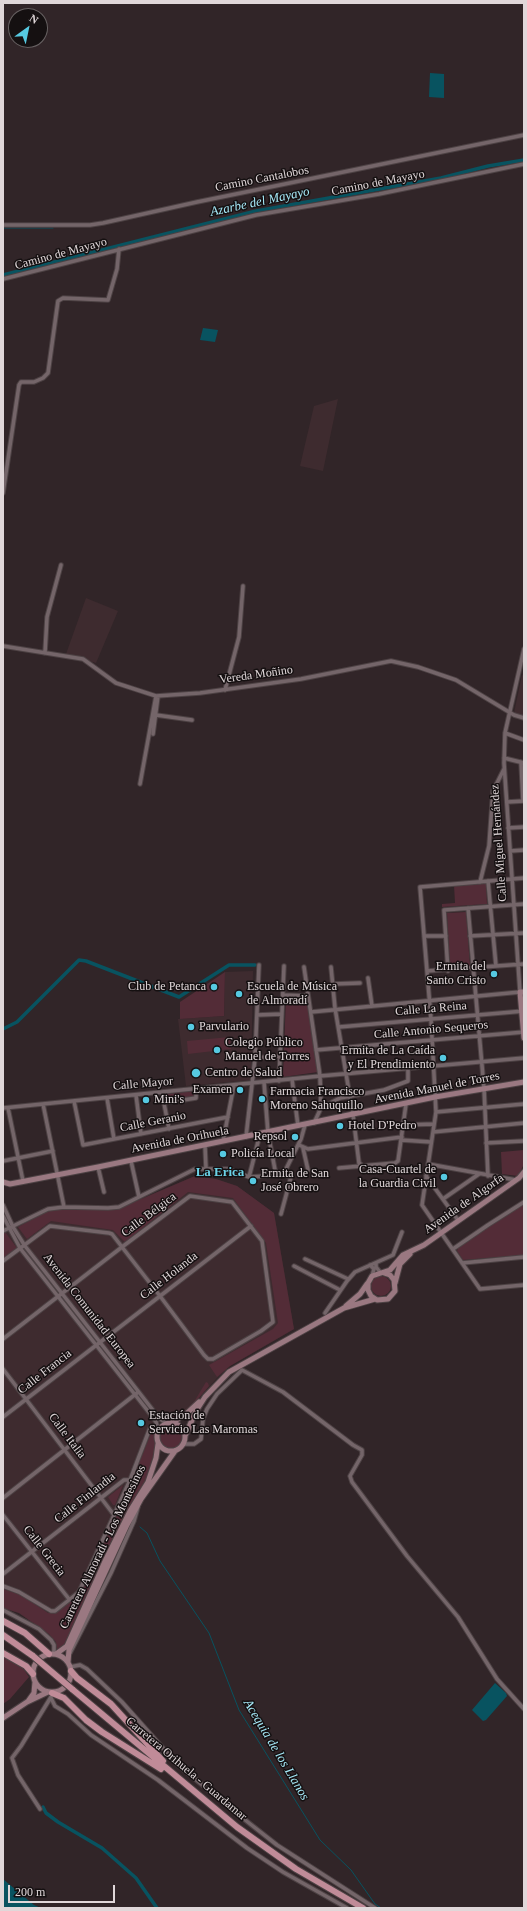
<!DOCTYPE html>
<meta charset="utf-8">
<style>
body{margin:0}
#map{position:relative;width:527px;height:1911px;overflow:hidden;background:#312528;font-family:Georgia,serif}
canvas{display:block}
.frame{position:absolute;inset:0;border:4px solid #e0d7d9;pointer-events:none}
.north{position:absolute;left:8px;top:8px;width:40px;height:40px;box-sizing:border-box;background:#151011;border:1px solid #666061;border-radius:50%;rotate:33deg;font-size:11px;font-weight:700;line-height:16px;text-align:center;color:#e0d7d9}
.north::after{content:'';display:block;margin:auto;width:14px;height:18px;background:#56c9e1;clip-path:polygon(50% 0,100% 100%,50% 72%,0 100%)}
.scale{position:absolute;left:8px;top:1885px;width:107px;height:18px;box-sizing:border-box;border:2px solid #e0d7d9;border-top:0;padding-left:5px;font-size:12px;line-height:14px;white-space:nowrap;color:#e0d7d9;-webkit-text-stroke:3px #151011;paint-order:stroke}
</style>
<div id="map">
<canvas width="527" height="1911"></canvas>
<div class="frame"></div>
<div class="north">N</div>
<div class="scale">200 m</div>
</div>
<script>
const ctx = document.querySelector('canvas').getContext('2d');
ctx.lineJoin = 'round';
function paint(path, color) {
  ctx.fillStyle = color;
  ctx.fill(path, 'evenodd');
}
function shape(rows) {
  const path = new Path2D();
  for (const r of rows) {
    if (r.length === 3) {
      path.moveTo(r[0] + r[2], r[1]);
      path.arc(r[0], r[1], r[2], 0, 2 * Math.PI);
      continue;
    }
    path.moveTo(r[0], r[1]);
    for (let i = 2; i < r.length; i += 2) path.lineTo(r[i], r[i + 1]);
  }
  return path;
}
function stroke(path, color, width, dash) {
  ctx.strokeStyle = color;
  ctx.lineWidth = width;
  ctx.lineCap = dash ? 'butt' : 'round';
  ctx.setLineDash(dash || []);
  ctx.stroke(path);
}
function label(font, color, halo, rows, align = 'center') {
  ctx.font = font + ' Georgia,serif';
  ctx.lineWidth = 3;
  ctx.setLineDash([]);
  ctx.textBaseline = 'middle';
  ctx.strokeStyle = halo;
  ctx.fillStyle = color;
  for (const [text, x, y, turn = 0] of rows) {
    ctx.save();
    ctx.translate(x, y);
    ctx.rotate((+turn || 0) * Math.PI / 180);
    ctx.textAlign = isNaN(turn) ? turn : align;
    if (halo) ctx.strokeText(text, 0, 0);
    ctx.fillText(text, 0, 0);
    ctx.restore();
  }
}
paint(shape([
 [338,399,323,471,300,466,314,406],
 [86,598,118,611,96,663,66,654],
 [522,675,524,676,524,716,514,713],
 [253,971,251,1080,186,1086,178,1019,224,1016,225,972],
 [195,1176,216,1179,237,1186,274,1213,294,1329,230,1366,217,1378,195,1403,173,1420,165,1419,159,1423,156,1432,156,1452,146,1481,126,1516,64,1645,60,1650,57,1650,55,1641,48,1634,19,1613,3,1608,3,1222,7,1232,48,1211,120,1208]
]), '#3e2b2f');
paint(shape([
 [486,883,487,904,442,907,442,904,455,903,454,885],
 [466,912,470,966,450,967,447,913],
 [225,972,224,1016,180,1019,180,1002],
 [286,996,307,997,318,1072,283,1077],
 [230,1037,231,1049,188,1054,187,1041],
 [195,1091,195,1097,167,1101,166,1094],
 [524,1150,524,1164,518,1176,502,1174,501,1152],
 [195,1176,216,1179,237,1186,274,1213,294,1329,230,1366,217,1377,209,1365,273,1329,278,1323,266,1243,233,1198,188,1192,125,1242,113,1230,51,1221,27,1239,18,1227,48,1211,65,1208,120,1208],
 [520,1205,524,1206,524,1255,463,1260,457,1251,458,1248],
 [3,1232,5,1232,17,1248,3,1258],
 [381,1286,10],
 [206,1382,208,1383,209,1386,191,1407,173,1420,165,1420,185,1410,194,1402],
 [171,1437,11],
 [153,1428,155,1428,155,1452,146,1479,126,1515,64,1645,60,1649,57,1649,56,1642,49,1634,19,1613,3,1608,3,1589,21,1595,48,1613,53,1613,82,1592,128,1491],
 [123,1485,115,1505,113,1505,108,1497],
 [3,1656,23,1668,29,1677,10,1699,3,1704]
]), '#532c37');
paint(shape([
 [430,73,444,74,444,98,429,97],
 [203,328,218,330,215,342,200,340],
 [495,1683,506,1693,507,1696,486,1720,483,1721,472,1710],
 [3,1879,34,1905,41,1908,4,1908]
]), '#085360');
stroke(shape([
 [3,228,53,228],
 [140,1527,147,1533,160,1561,209,1633,239,1710,320,1840,351,1870,375,1904,381,1908]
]), '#085360', 1);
stroke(shape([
 [3,275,256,211,441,178,488,166,524,160],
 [3,1029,17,1022,79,960,86,961,179,997,229,965,255,965],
 [43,1807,46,1813,58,1822,102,1848,136,1878,157,1908]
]), '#085360', 3.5);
const minor = shape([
 [3,225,90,225,103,223,197,202,524,135],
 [3,279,256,215,379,194,524,164],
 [3,493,19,385,21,382,34,382,43,378,48,373,58,301,63,298,108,300,117,269,119,249],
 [3,646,83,659,116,683,156,696,200,693,301,679,391,661,418,667,456,680,514,715,524,718],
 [45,653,47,617,61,565],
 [225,690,239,637,243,586],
 [156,715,192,720],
 [505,733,524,740],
 [153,734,158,696],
 [504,758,524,763],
 [521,762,523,801],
 [140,784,156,696],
 [507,802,524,801],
 [508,828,524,827],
 [510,851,524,850],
 [524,878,420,887,431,1019,436,1112,422,1205,480,1289,524,1285],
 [488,881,496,966],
 [480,882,489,846,493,791,504,769],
 [468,908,484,1088,488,1176],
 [424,936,446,936],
 [470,936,524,933],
 [304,967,320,1076,321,1108,314,1123],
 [331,967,335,1008,353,1115,359,1163,363,1166],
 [427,971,524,964],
 [448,971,444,910,524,904],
 [368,978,372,1006],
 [333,984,360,983],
 [283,995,308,996],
 [311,1012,520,992,504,763,505,733,524,649],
 [257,1015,282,1014],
 [339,1027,524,1011],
 [316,1050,524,1032],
 [255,1058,280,1056],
 [292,1079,298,1126],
 [279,1081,284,966],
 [264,1082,268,1133,276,1175],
 [162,1093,169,1129],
 [136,1095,141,1134],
 [107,1098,114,1139],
 [74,1101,83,1145,228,1117],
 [164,1103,196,1098,196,1089],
 [43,1104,64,1207],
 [3,1108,320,1076,524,1058],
 [8,1108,23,1181],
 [321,1108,340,1098,384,1090,408,1081,408,1068],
 [436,1112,524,1104],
 [404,1125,434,1124],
 [433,1132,524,1123],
 [246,1137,255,1058,259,965],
 [401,1140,431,1142],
 [223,1141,234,1085],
 [486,1143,524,1141],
 [299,1145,308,1149,402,1137],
 [205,1146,206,1168],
 [303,1148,308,1170],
 [3,1161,53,1151],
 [131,1161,139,1197],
 [428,1164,516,1180],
 [98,1167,104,1192],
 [339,1168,395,1163,398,1161,406,1104],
 [426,1176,458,1220],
 [249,1177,260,1134],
 [443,1199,479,1174],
 [3,1205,13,1227,25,1246,159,1418,166,1423],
 [281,1214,291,1177,283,1175],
 [3,1216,20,1248,151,1415,156,1422,158,1430],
 [3,1231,48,1209,64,1207,108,1208,119,1207,195,1169,228,1169,249,1177,283,1175,301,1139,305,1125],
 [453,1249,488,1225,524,1202],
 [305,1259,348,1279],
 [3,1261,50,1226,109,1233,112,1234,122,1247,160,1296,204,1355,208,1359,213,1359,261,1331,273,1322,262,1241,232,1202,190,1196,122,1247,3,1339],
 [376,1263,376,1267,380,1272],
 [462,1263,524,1257],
 [370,1265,374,1269,372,1276],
 [294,1266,340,1290],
 [325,1313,347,1281,355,1272,393,1255,402,1232],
 [3,1369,114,1515],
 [3,1417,251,1226],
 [184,1444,194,1444,201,1439,203,1419,207,1409,217,1394,242,1370,283,1392,353,1445,362,1450,362,1455,350,1476,352,1482,407,1556,458,1617,497,1679,524,1709],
 [3,1498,137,1393],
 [3,1515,69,1599],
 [3,1574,124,1480,130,1480],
 [3,1586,19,1592,51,1611,55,1611,79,1592,130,1480,150,1428,157,1425],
 [3,1610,39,1629,51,1640,54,1645,54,1654],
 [70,1653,111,1573,134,1521,138,1507],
 [70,1667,80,1665,87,1669,122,1702,178,1765,249,1823,277,1845,375,1908],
 [51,1698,55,1706,68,1714,91,1735,158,1780,247,1848,283,1872,347,1908],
 [40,1809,18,1775,12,1758,21,1746,51,1697]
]);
const secondary = shape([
 [524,992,520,992,524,1038],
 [3,1182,10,1184,98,1167,435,1097,524,1082],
 [384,1273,390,1275,394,1280,395,1291,388,1299,377,1300,371,1296,368,1290,368,1283,372,1276,390,1270,403,1255,424,1245,519,1178,524,1172],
 [395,1283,400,1264,410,1254],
 [346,1306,360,1294,367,1284],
 [173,1422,186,1414,199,1402],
 [171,1437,14],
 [185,1436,196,1411,205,1397,229,1372,344,1308,375,1299],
 [52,1673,19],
 [56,1654,67,1646,106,1559,130,1511,148,1482,156,1458,158,1444],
 [68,1662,69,1650,127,1525,141,1499,175,1451],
 [29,1700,34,1693,35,1682],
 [3,1718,27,1702,48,1692]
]);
const primary = shape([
 [3,1621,25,1633,49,1654],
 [3,1635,33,1656],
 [3,1653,26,1666,33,1674],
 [71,1671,77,1678,111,1704,163,1761],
 [72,1689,237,1827,296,1869,363,1908],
 [52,1693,64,1698,86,1720,102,1732,161,1769]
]);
stroke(minor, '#4d4244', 5.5);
stroke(secondary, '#4d4244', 7);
stroke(primary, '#4d4244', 8);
stroke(minor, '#746569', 3.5);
stroke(secondary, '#9a7881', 5);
stroke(primary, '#c08b98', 6);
const primaryBridge = shape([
 [33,1656,72,1689]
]);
stroke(primaryBridge, '#4d4244', 8, []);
stroke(primaryBridge, '#c08b98', 6);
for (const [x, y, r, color] of [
 [494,974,4,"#56c9e1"],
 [214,987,4,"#56c9e1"],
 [239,994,4,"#56c9e1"],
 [191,1027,4,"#56c9e1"],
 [217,1050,4,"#56c9e1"],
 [443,1058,4,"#56c9e1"],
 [196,1073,5,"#56c9e1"],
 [240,1090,4,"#56c9e1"],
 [262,1099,4,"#56c9e1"],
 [146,1100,4,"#56c9e1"],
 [340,1126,4,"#56c9e1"],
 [295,1137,4,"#56c9e1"],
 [223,1154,4,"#56c9e1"],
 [444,1177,4,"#56c9e1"],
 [253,1181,4,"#56c9e1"],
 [141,1423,4,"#56c9e1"]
]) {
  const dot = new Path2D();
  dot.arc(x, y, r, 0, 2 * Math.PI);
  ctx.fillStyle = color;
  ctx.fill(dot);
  stroke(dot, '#151011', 1.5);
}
label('12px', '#e0d7d9', '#151011', [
 ["Camino Cantalobos",262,179,-11],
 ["Camino de Mayayo",378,183,-11],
 ["Camino de Mayayo",61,254,-15],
 ["Vereda Moñino",256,675,-8],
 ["Calle Miguel Hernández",499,843,-94],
 ["Calle La Reina",431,1009,-5],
 ["Calle Antonio Sequeros",431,1030,-5],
 ["Calle Mayor",143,1084,-5],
 ["Avenida Manuel de Torres",437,1088,-11],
 ["Calle Geranio",153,1122,-11],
 ["Avenida de Orihuela",180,1140,-11],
 ["Avenida de Algorfa",464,1204,-35],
 ["Calle Bélgica",149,1215,-37],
 ["Calle Holanda",169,1276,-38],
 ["Avenida Comunidad Europea",89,1311,52],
 ["Calle Francia",45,1372,-38],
 ["Calle Italia",67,1436,53],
 ["Calle Finlandia",85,1498,-38],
 ["Carretera Almoradí - Los Montesinos",103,1547,-64],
 ["Calle Grecia",44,1551,52],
 ["Carretera Orihuela - Guardamar",186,1769,40]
]);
label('12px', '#e0d7d9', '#151011', [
 ["Ermita del",486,967,"right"],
 ["Santo Cristo",486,981,"right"],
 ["Club de Petanca",206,987,"right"],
 ["Escuela de Música",247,987],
 ["de Almoradí",247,1001],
 ["Parvulario",199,1027],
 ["Colegio Público",225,1043],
 ["Manuel de Torres",225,1057],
 ["Ermita de La Caída",435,1051,"right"],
 ["y El Prendimiento",435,1065,"right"],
 ["Centro de Salud",205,1073],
 ["Examen",232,1090,"right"],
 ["Farmacia Francisco",270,1092],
 ["Moreno Sahuquillo",270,1106],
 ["Mini's",154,1100],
 ["Hotel D'Pedro",348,1126],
 ["Repsol",287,1137,"right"],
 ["Policía Local",231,1154],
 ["Casa-Cuartel de",436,1170,"right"],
 ["la Guardia Civil",436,1184,"right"],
 ["Ermita de San",261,1174],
 ["José Obrero",261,1188],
 ["Estación de",149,1416],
 ["Servicio Las Maromas",149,1430]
], 'left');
label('italic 13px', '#a6e9f8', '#151011', [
 ["Azarbe del Mayayo",260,202,-12],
 ["Acequia de los Llanos",276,1750,59]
]);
label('bold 13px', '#6cd3e8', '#151011', [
 ["La Erica",220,1173]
]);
</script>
